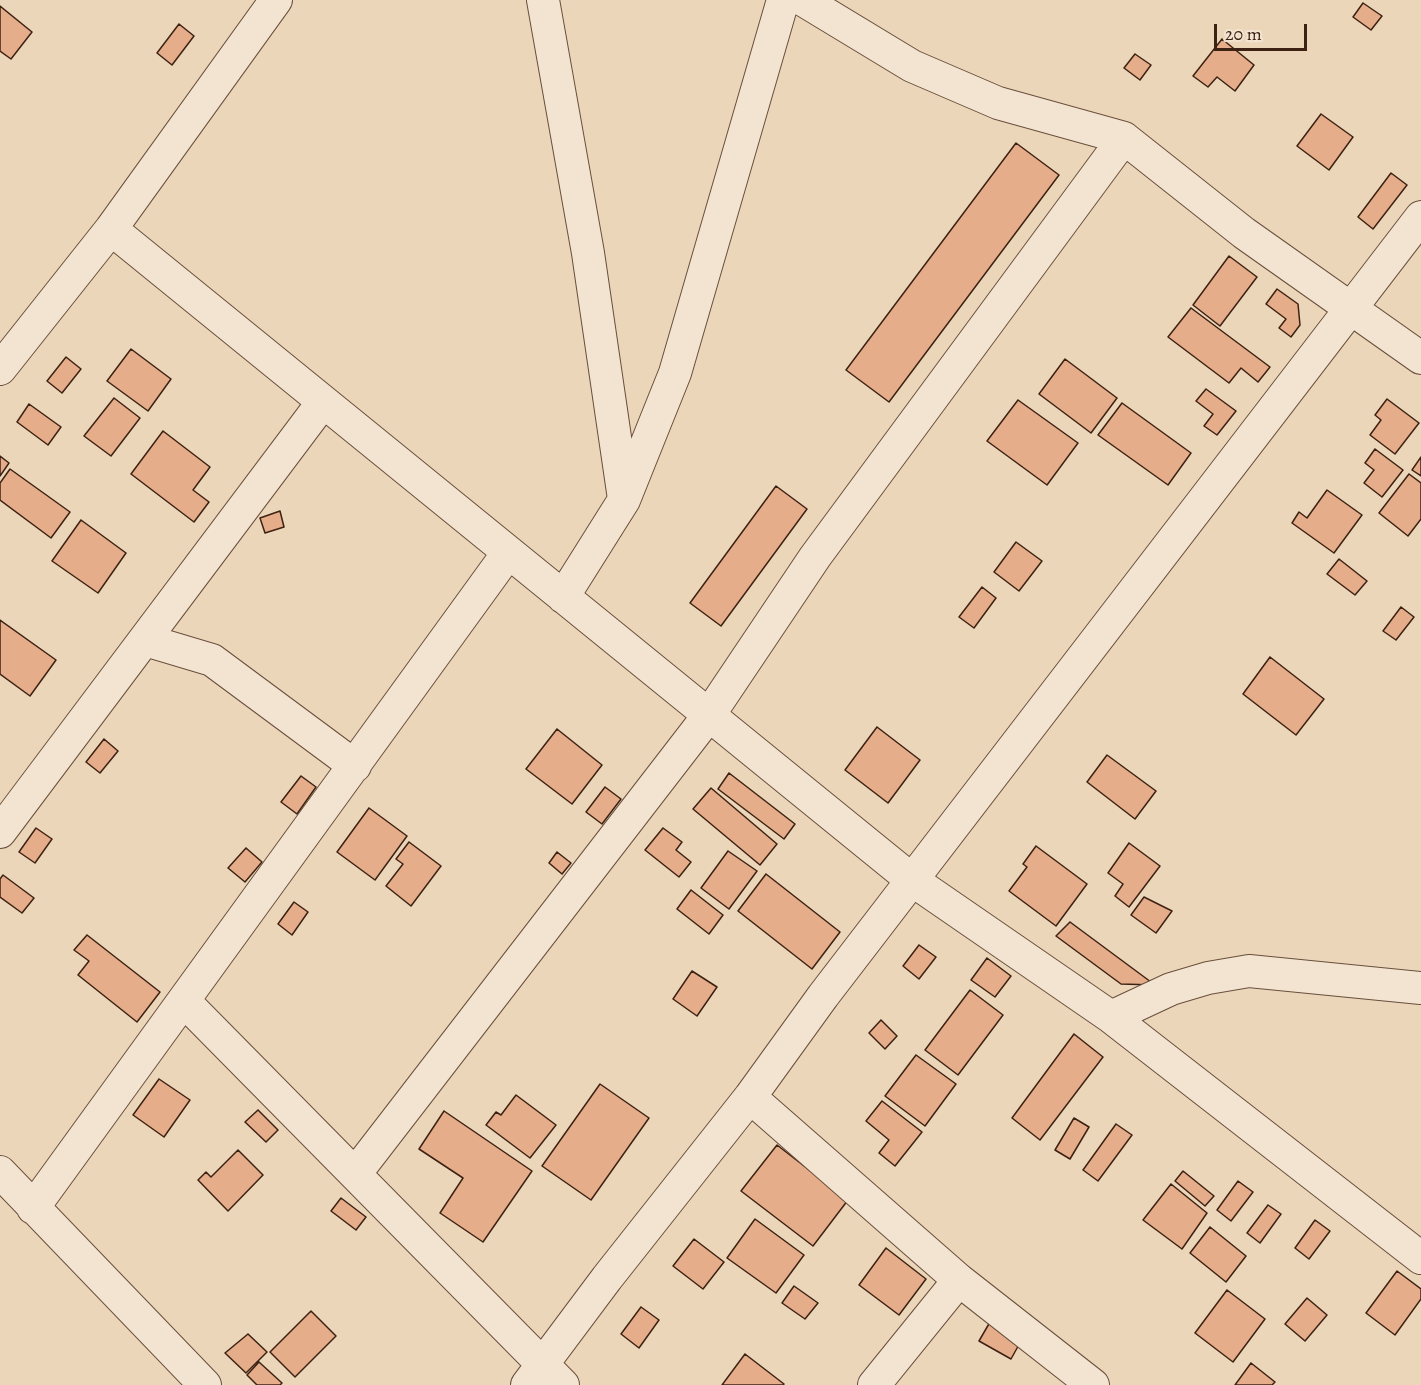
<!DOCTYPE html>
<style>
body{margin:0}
#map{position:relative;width:1421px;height:1385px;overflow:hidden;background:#ecd6b9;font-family:Alegreya,serif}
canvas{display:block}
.scale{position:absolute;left:1214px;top:24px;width:93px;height:27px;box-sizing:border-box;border:3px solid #3d2213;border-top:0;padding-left:8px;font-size:18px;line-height:21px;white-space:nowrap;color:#3d2213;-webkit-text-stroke:4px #f3e4d2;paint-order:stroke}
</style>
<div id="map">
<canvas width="1421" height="1385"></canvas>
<div class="scale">20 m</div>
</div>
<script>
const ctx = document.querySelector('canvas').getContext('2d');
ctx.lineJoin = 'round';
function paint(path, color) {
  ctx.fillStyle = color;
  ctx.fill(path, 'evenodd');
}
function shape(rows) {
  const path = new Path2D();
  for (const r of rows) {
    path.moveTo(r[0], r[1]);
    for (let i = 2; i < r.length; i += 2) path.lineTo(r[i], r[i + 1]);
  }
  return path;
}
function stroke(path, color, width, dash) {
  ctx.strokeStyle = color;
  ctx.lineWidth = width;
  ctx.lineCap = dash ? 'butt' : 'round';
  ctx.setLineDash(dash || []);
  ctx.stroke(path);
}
const building = shape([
 [1363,3,1382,16,1371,30,1353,17,1363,3],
 [0,6,32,32,11,59,0,51,0,6],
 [179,24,194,36,172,65,157,53,179,24],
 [1222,39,1254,65,1235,91,1217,77,1208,87,1193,76,1222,39],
 [1135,54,1151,65,1140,80,1124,68,1135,54],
 [1321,114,1353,137,1329,170,1297,146,1321,114],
 [1016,143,1059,175,889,402,846,370,1016,143],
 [1391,173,1407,185,1373,229,1358,217,1391,173],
 [1229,256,1257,277,1220,326,1193,305,1229,256],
 [1277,289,1298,304,1300,325,1291,337,1279,328,1286,319,1266,304,1277,289],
 [1191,308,1270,367,1258,382,1241,368,1229,383,1168,337,1191,308],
 [131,349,171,379,148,411,107,381,131,349],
 [66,357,81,369,62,393,47,381,66,357],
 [1065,359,1117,398,1091,433,1039,394,1065,359],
 [1206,389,1236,411,1217,435,1204,426,1213,414,1196,401,1206,389],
 [114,398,140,418,111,456,84,436,114,398],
 [1387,399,1419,423,1395,454,1370,435,1381,420,1375,415,1387,399],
 [1018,400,1078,443,1047,485,987,441,1018,400],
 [1122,403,1191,453,1168,485,1098,435,1122,403],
 [29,404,61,427,48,445,17,422,29,404],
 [163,431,210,467,193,490,209,502,194,522,131,474,163,431],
 [1375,449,1403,470,1382,497,1364,483,1374,470,1365,463,1375,449],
 [0,456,9,463,0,476,0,456],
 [1421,457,1421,476,1412,470,1421,457],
 [10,469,70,512,51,538,0,500,0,483,10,469],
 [1409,474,1421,483,1421,519,1408,536,1379,513,1409,474],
 [776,486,807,509,721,626,690,603,776,486],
 [1327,490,1362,515,1334,553,1292,523,1299,512,1307,518,1327,490],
 [280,511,284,527,265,533,260,518,280,511],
 [81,520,126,553,98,593,52,561,81,520],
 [1016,542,1042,561,1019,591,994,572,1016,542],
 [1339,559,1367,581,1355,595,1327,574,1339,559],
 [982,587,996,598,974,628,959,617,982,587],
 [1401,607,1414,617,1396,640,1383,631,1401,607],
 [0,620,56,660,30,696,0,674,0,620],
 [1270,657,1324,699,1296,735,1243,694,1270,657],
 [877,727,920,760,888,803,845,770,877,727],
 [557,729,602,765,572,804,526,769,557,729],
 [104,739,118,751,100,773,86,762,104,739],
 [1107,755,1156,791,1135,819,1087,782,1107,755],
 [729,773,795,824,784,839,718,789,729,773],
 [301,776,316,787,297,814,281,802,301,776],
 [605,787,621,799,602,824,586,812,605,787],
 [711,788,777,844,760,865,693,809,711,788],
 [369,808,407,836,375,880,337,852,369,808],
 [36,828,52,839,35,863,19,852,36,828],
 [663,828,682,842,676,850,691,862,679,877,645,850,663,828],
 [409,842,441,866,411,906,386,886,403,864,396,859,409,842],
 [1129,843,1160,866,1129,907,1115,896,1123,884,1108,873,1129,843],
 [1036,846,1087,884,1056,926,1009,891,1027,867,1023,864,1036,846],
 [246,848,262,862,245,882,228,868,246,848],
 [728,851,757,871,729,909,701,888,728,851],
 [557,852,571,863,562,874,549,863,557,852],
 [766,874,840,932,812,969,738,911,766,874],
 [3,875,34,898,22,913,0,897,0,879,3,875],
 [691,890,723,915,709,934,677,909,691,890],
 [1144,897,1172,911,1156,933,1131,915,1144,897],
 [294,902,308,912,292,935,278,924,294,902],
 [1070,922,1155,985,1121,984,1056,936,1070,922],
 [87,935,160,992,137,1022,78,975,89,961,74,950,87,935],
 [919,945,936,957,919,979,903,966,919,945],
 [987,958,1011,976,995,997,971,980,987,958],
 [692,971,717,987,697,1016,673,999,692,971],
 [970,990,1003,1015,958,1075,925,1050,970,990],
 [881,1020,897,1036,885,1049,869,1033,881,1020],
 [1074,1034,1103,1057,1040,1140,1012,1118,1074,1034],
 [916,1055,956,1084,925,1126,885,1096,916,1055],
 [159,1079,190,1100,164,1137,133,1115,159,1079],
 [600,1084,649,1118,591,1200,542,1166,600,1084],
 [516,1095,556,1125,530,1158,486,1125,496,1112,501,1115,516,1095],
 [882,1101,922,1132,895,1166,879,1153,889,1140,866,1121,882,1101],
 [258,1110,278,1130,266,1142,245,1122,258,1110],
 [444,1111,532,1171,483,1242,440,1213,463,1178,419,1149,444,1111],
 [1074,1118,1089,1127,1070,1159,1055,1150,1074,1118],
 [1116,1124,1132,1135,1098,1181,1083,1170,1116,1124],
 [777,1145,848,1200,813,1246,741,1191,777,1145],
 [238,1150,263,1175,228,1211,198,1180,206,1172,211,1177,238,1150],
 [1183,1171,1214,1196,1205,1206,1175,1181,1183,1171],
 [1238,1181,1253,1192,1231,1221,1217,1210,1238,1181],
 [1171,1184,1207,1213,1182,1249,1143,1220,1171,1184],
 [341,1198,366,1217,356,1230,331,1211,341,1198],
 [1268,1205,1281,1214,1260,1243,1247,1233,1268,1205],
 [755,1219,804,1255,776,1293,727,1258,755,1219],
 [1315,1220,1330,1231,1309,1259,1295,1248,1315,1220],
 [1210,1227,1246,1256,1226,1282,1190,1253,1210,1227],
 [694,1239,724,1262,703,1289,673,1266,694,1239],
 [886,1248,926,1279,899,1315,859,1285,886,1248],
 [1397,1271,1421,1289,1421,1299,1395,1335,1366,1313,1397,1271],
 [794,1286,818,1303,805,1319,782,1303,794,1286],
 [1227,1290,1265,1319,1233,1362,1195,1333,1227,1290],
 [1307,1298,1327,1315,1305,1341,1285,1324,1307,1298],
 [641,1307,659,1320,639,1348,621,1334,641,1307],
 [311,1311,336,1336,295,1377,270,1352,311,1311],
 [990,1322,1021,1341,1011,1359,979,1341,990,1322],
 [248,1334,267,1352,246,1373,225,1353,248,1334],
 [745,1354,784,1384,783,1385,722,1385,745,1354],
 [259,1362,282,1383,280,1385,257,1385,247,1375,259,1362],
 [1251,1363,1275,1382,1272,1385,1235,1385,1251,1363]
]);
paint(building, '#e6ad8a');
stroke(building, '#3d2213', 1.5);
const minor = shape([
 [543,0,588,253,624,499],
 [803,0,912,66,998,103,1124,138,1244,233,1421,358],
 [111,229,912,880,1111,1017,1421,1258],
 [0,369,111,229,276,0],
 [563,597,624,500,675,373,783,0],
 [145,640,212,660,355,766],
 [0,832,323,402],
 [184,1001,563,1385],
 [1111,1017,1171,989,1208,978,1249,971,1421,988],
 [750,1097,959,1280,1093,1385],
 [0,1172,205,1385],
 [355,1174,709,715,815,557,1124,138],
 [33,1208,508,553],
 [527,1385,607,1278,750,1097,823,996,1421,217],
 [874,1385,959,1280]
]);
stroke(minor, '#694f3c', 34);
stroke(minor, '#f3e4d2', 32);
</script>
